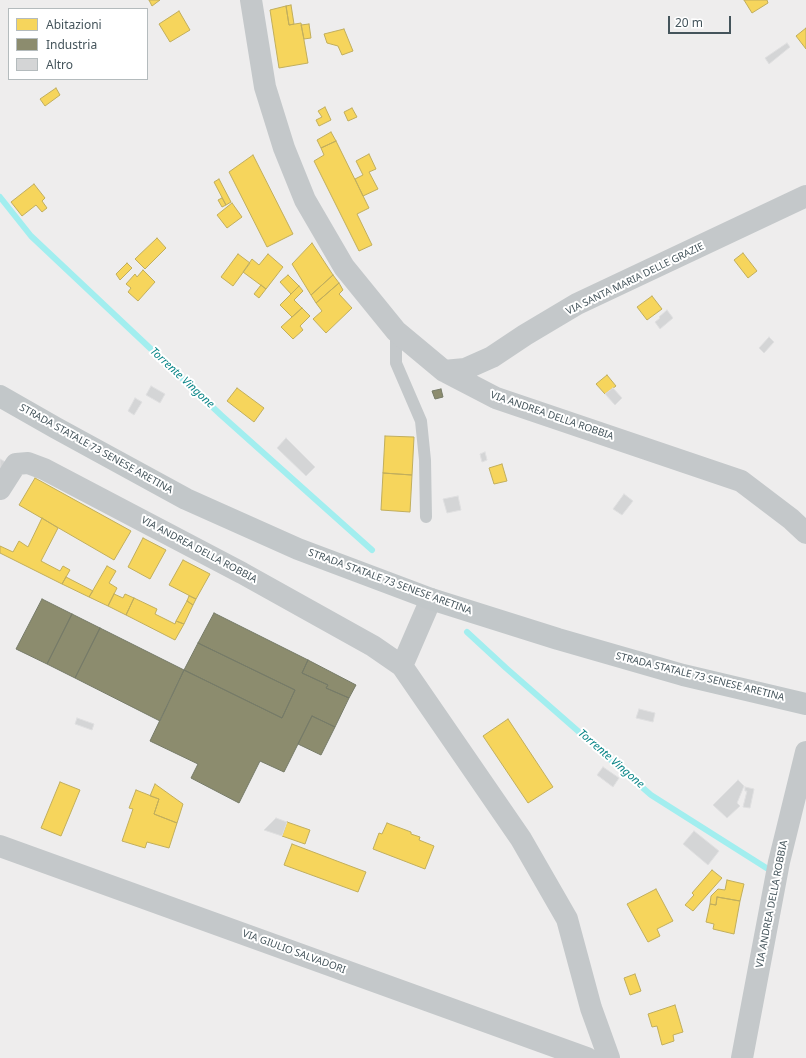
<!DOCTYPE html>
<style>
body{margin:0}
#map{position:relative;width:806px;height:1058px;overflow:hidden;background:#eeeded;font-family:"Noto Sans",sans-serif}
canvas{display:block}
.legend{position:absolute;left:8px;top:8px;width:140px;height:72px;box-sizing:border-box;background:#fff;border:1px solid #b4bbbd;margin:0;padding:5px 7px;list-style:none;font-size:12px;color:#44545b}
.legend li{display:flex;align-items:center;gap:8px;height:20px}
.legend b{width:20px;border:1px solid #b4bbbd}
.scale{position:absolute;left:668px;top:16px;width:63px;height:18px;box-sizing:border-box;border:2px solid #44545b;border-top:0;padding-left:5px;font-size:12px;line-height:14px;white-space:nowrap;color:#44545b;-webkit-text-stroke:3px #fff;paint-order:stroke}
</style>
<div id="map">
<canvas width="806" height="1058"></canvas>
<ul class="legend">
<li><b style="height:11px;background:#f6d55c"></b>Abitazioni</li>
<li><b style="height:11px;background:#8c8c6e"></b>Industria</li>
<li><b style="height:11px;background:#d4d5d6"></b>Altro</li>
</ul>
<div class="scale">20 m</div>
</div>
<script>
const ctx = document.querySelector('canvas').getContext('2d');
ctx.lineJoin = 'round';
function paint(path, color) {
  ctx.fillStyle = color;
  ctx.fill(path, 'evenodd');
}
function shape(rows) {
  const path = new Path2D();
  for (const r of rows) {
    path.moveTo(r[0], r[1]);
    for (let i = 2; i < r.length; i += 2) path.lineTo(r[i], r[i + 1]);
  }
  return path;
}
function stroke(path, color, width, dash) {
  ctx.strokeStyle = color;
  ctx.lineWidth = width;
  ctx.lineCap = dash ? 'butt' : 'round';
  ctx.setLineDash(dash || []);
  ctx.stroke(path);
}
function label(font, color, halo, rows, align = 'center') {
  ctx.font = font + ' "Noto Sans",sans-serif';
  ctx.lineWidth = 4;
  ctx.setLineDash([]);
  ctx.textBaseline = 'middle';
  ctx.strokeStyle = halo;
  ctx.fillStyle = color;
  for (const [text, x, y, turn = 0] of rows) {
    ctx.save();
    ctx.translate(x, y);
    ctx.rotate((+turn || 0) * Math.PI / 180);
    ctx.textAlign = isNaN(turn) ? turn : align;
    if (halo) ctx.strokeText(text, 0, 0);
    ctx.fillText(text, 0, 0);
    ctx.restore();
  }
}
const homes = shape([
 [149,0,160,0,152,6,149,0],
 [744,0,767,0,768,3,752,13,744,0],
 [291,5,294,24,289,25,286,6,291,5],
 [286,6,289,25,301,23,308,63,279,68,270,10,286,6],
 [179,11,190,30,170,42,159,24,179,11],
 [309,24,311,38,304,39,301,25,309,24],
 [806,28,806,49,796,36,806,28],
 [344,29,353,51,342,55,338,46,327,43,324,34,344,29],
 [56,88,60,95,45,106,40,99,56,88],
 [325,107,331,120,319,126,316,120,322,117,318,111,325,107],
 [352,108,357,117,348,121,344,112,352,108],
 [331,132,336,141,321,148,317,140,331,132],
 [336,141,369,208,357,214,372,245,359,251,314,161,324,155,321,148,336,141],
 [369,154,376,169,369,172,378,189,363,196,355,179,363,175,356,161,369,154],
 [253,155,293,234,267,247,229,172,253,155],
 [219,179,231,202,226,205,214,182,219,179],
 [34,184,45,198,42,201,47,208,42,212,36,205,22,216,11,202,34,184],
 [222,198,226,205,222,207,218,200,222,198],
 [232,203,242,217,227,228,217,215,232,203],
 [157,238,166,248,145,269,135,259,157,238],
 [312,243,333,275,311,295,292,264,312,243],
 [743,253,757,271,748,278,734,260,743,253],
 [238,254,250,263,233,286,221,277,238,254],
 [268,254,283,267,266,289,243,272,252,259,259,265,268,254],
 [127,263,132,268,120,280,116,274,127,263],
 [143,270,155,282,138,301,128,292,131,288,126,284,135,274,137,277,143,270],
 [288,275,299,286,291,294,280,282,288,275],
 [333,275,339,283,316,303,311,295,333,275],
 [339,283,343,290,339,294,352,308,326,333,313,319,322,311,316,303,339,283],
 [261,285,266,289,259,298,254,294,261,285],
 [299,286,303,291,294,300,302,308,292,317,280,305,299,286],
 [652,296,662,309,647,320,637,307,652,296],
 [302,308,310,316,300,326,303,330,293,339,281,327,302,308],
 [607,375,616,386,605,394,596,384,607,375],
 [237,388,264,408,254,422,227,401,237,388],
 [385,436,414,437,412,475,383,473,385,436],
 [502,464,507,481,494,484,489,468,502,464],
 [383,473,412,475,410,512,381,510,383,473],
 [35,478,131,531,114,560,19,505,35,478],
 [42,518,58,528,41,561,60,571,63,566,70,570,62,584,0,553,0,546,13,552,19,541,28,547,42,518],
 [143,538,166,550,150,579,128,567,143,538],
 [183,560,210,574,196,599,169,585,183,560],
 [107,566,116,571,109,583,117,588,108,606,89,597,107,566],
 [66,577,93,591,89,597,62,584,66,577],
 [114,594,123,598,125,594,134,598,126,615,108,606,114,594],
 [189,596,196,599,193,605,187,601,189,596],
 [134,598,157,609,155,614,175,624,176,621,184,624,175,640,126,615,134,598],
 [187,601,193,605,184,624,176,621,187,601],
 [508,719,553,787,528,803,483,736,508,719],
 [60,782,80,790,61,836,41,828,60,782],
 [155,784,183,804,177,823,154,814,159,799,150,796,155,784],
 [136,790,159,799,154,814,177,823,169,848,147,842,145,848,122,841,133,809,129,808,136,790],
 [287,822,310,830,305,844,282,836,287,822],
 [387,823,411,832,411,834,420,837,419,840,434,846,425,869,373,849,379,833,382,834,387,823],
 [292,844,366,872,358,892,284,865,292,844],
 [712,870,722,878,693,911,685,905,694,895,692,893,712,870],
 [727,880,744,884,740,901,717,897,716,905,710,904,711,896,718,889,725,890,727,880],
 [656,889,673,921,657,929,660,936,648,942,627,904,656,889],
 [717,897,740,901,734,934,713,929,714,924,706,922,710,904,716,905,717,897],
 [635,974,641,991,630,995,624,978,635,974],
 [675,1005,683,1032,673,1035,674,1041,662,1045,657,1026,652,1027,648,1014,675,1005]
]);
paint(homes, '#f6d55c');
stroke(homes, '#c1ae5c', 1);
const industry = shape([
 [441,389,443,397,435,399,432,391,441,389],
 [42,599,72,614,47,664,16,649,42,599],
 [214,613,308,660,302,673,328,685,326,688,349,698,335,727,312,716,284,772,260,761,239,803,191,778,198,764,150,741,184,670,282,718,295,690,198,643,214,613],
 [72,614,100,628,75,678,47,664,72,614],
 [100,628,184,670,160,721,75,678,100,628],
 [198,643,295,690,282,718,184,670,198,643],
 [308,660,356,685,349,698,326,688,328,685,302,673,308,660],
 [312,716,335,727,321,755,298,744,312,716]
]);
paint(industry, '#8c8c6e');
stroke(industry, '#767b68', 1);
stroke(shape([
 [0,197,31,236,221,415,372,550],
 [467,632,506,668,651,795,768,869]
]), '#a2eeef', 6);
const building = shape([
 [787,43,790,47,769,64,765,58,787,43],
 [667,310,673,318,660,329,655,322,660,318,659,317,667,310],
 [769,337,774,342,764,353,759,348,769,337],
 [151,386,165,394,160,403,146,395,151,386],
 [613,388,622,398,615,405,605,394,613,388],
 [135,398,142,402,134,415,128,411,135,398],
 [286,438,315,467,306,476,277,448,286,438],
 [485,452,487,460,482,462,480,454,485,452],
 [0,459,11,465,0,480,0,459],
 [624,494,633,501,622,515,613,509,624,494],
 [458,496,461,510,447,513,443,499,458,496],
 [639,709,655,713,653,722,636,718,639,709],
 [77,718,94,724,92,730,75,724,77,718],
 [603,767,619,778,613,787,597,775,603,767],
 [738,780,744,786,737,803,740,806,727,818,713,805,738,780],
 [745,787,754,789,750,808,743,807,747,791,745,791,745,787],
 [276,818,287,822,282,836,264,830,276,818],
 [694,831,719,851,708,865,683,844,694,831]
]);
paint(building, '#d4d5d6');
stroke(building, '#dfdfe0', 1);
stroke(shape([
 [396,331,396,363,421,421,425,460,426,517]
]), '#c4c8ca', 12);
stroke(shape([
 [251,0,265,87,284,148,305,200,344,267,396,331,444,371,496,398,741,481,791,519,806,533],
 [444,371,465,369,492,357,525,335,577,304,806,196],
 [0,489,16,464,28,463,44,469,242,573,373,646,402,666],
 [431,599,402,666,521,839,567,919,591,1008,609,1058],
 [0,846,587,1058],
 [742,1058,779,862,806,752]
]), '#c4c8ca', 22);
stroke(shape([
 [0,396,56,428,186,499,298,549,431,599,558,639,683,675,806,704]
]), '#c2c7c9', 22);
label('10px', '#44545b', '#fff', [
 ["VIA SANTA MARIA DELLE GRAZIE",635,279,-26],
 ["VIA ANDREA DELLA ROBBIA",552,416,19],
 ["STRADA STATALE 73 SENESE ARETINA",96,449,29],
 ["VIA ANDREA DELLA ROBBIA",199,550,28],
 ["STRADA STATALE 73 SENESE ARETINA",390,582,20],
 ["STRADA STATALE 73 SENESE ARETINA",700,677,14],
 ["VIA ANDREA DELLA ROBBIA",772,904,-79],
 ["VIA GIULIO SALVADORI",294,952,20]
]);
label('italic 11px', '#078486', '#fff', [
 ["Torrente Vingone",182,378,43],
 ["Torrente Vingone",611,759,41]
]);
</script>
